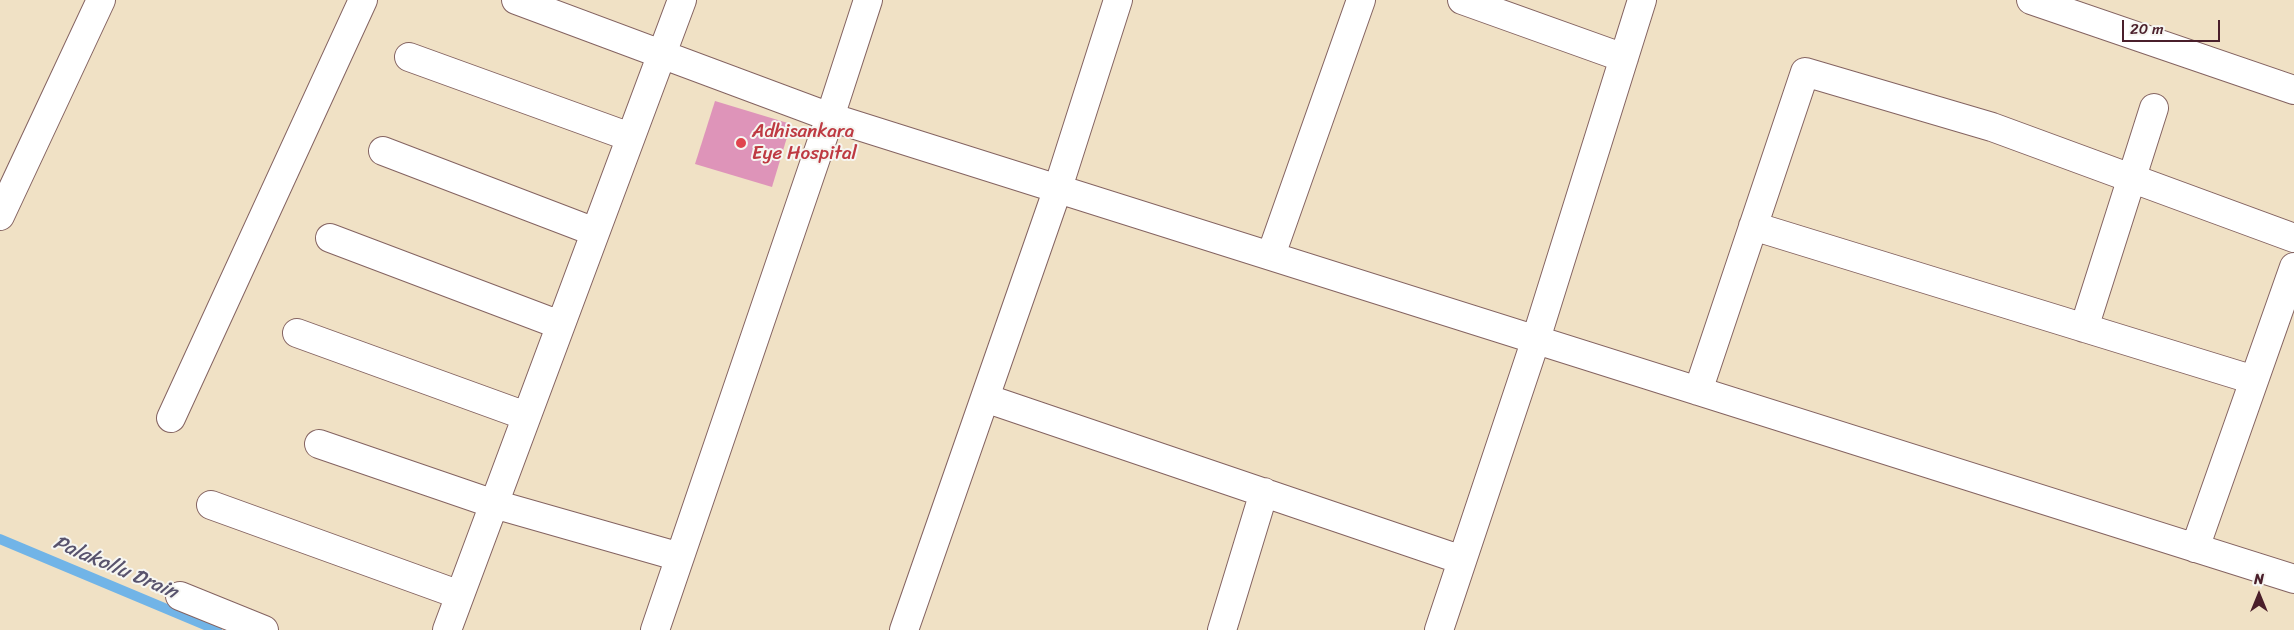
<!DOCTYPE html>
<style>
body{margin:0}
#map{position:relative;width:2294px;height:630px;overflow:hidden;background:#f0e1c5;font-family:Sriracha,sans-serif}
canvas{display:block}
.north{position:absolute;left:2234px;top:570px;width:50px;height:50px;-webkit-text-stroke:4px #f6f6f2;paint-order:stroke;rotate:0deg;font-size:14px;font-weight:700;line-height:20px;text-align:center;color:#4a1f2b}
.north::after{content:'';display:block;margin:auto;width:18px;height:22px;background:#4a1f2b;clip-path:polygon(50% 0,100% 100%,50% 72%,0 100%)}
.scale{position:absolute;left:2122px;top:20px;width:98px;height:22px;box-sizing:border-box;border:2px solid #4a1f2b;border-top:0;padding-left:6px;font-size:15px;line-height:18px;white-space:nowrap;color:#4a1f2b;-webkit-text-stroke:4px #f6f6f2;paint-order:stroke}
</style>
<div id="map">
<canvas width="2294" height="630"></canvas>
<div class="north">N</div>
<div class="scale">20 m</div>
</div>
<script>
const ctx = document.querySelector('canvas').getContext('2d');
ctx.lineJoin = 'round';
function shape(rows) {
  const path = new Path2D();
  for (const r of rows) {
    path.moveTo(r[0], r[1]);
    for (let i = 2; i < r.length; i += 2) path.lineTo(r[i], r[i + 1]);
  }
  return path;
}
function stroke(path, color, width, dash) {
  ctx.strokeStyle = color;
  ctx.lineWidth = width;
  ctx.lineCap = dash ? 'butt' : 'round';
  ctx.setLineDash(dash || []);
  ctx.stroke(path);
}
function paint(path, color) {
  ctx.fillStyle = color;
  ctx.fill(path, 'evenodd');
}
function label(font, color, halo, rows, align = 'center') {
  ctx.font = font + ' Sriracha,sans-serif';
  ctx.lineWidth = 4;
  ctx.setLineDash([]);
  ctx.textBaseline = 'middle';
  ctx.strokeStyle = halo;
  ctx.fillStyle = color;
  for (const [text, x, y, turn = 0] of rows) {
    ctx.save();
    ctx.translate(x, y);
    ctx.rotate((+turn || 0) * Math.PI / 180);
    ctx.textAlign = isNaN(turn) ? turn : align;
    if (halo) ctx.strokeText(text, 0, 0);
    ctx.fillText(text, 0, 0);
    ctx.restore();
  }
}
stroke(shape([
 [0,539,217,630]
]), '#71b4e7', 10);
paint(shape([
 [715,101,791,124,772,187,695,164]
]), '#de94b9');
const street = shape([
 [516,0,830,117,2294,579],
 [1462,0,1624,58],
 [2031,0,2294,90],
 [409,57,630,137],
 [383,151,595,232],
 [0,216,101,0],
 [1753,226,2254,380],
 [330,238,560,325],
 [1271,255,1361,0],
 [2084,328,2154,108],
 [297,333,526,416],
 [1698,391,1805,72,1992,127,2294,238],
 [985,398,1462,560],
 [171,418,363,0],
 [319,444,494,504,680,557],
 [211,505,460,595],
 [2195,548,2294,267],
 [180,596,264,630],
 [447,630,682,0],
 [655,630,830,117,868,0],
 [904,630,1058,188,1118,0],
 [1222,630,1264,492],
 [1439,630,1536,339,1642,0]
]);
stroke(street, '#846361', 30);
stroke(street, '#fff', 28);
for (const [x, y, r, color] of [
 [741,143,6,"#e0444e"]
]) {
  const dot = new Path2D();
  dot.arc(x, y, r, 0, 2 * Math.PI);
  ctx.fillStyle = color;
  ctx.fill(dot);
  stroke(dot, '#f6f6f2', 2);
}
label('19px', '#be3a42', '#f6f6f2', [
 ["Adhisankara",752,132],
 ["Eye Hospital",752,154]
], 'left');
label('italic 20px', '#58536d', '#f6f6f2', [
 ["Palakollu Drain",115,568,23]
]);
</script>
